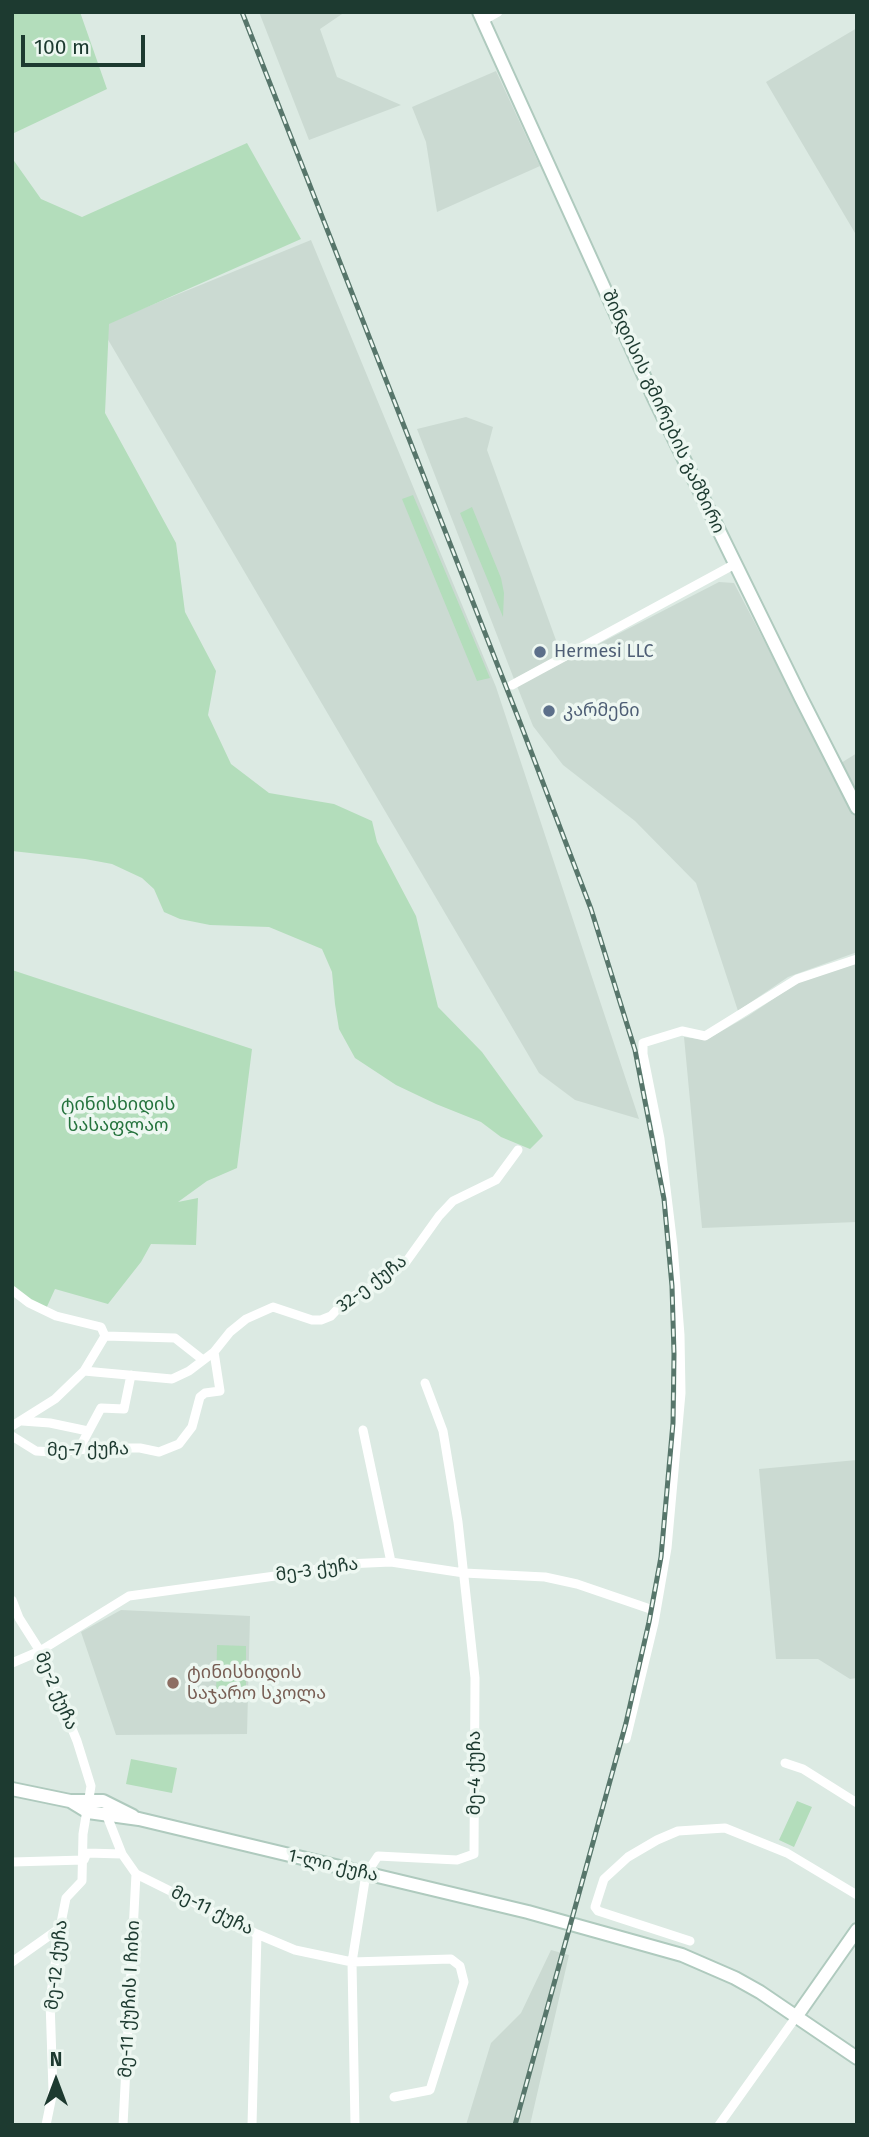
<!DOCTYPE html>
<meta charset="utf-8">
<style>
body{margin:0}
#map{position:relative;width:869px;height:2137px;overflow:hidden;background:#dceae3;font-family:"Fira Sans",sans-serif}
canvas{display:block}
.frame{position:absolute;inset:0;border:14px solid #1d3a30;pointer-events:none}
.north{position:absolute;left:21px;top:2046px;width:70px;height:70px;-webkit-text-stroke:5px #edf7f1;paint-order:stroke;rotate:0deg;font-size:19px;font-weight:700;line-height:28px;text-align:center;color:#1d3a30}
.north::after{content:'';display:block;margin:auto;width:24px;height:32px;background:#1d3a30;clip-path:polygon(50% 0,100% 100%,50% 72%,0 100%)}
.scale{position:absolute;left:21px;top:35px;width:124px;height:32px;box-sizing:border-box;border:4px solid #1d3a30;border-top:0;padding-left:9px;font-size:21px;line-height:24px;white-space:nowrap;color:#1d3a30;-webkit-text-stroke:5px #edf7f1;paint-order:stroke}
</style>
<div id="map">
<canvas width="869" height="2137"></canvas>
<div class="frame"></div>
<div class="north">N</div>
<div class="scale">100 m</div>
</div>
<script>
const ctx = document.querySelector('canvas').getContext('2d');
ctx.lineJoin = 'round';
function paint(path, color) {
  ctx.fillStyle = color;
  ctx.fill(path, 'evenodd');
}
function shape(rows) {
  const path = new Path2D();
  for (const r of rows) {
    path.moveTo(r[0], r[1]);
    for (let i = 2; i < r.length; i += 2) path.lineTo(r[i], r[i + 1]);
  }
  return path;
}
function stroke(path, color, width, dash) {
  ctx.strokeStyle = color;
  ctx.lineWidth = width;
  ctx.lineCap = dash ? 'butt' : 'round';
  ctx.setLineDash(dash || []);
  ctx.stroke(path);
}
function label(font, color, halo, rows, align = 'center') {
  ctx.font = font + ' "Fira Sans","Noto Sans Georgian",sans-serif';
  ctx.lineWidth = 7;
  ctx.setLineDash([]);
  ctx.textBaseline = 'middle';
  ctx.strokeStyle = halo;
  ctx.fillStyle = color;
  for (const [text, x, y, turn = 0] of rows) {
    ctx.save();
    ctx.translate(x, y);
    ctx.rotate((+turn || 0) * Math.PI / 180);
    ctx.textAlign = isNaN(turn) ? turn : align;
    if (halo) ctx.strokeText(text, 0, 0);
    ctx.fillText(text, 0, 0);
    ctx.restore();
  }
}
paint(shape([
 [259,12,345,12,320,29,337,77,401,105,309,140],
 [857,28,857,233,855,233,766,82],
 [496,71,540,166,437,212,426,142,412,107],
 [311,240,496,687,639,1119,575,1100,539,1073,100,326],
 [466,417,493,427,487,450,561,654,514,679,417,429],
 [719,582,734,583,857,819,857,952,788,977,738,1011,696,883,635,821,563,765,533,726,517,686],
 [857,753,857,793,841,763],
 [857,963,857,1222,702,1228,684,1037,706,1040,748,1016,797,983],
 [857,1460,857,1678,850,1679,818,1659,776,1659,759,1469],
 [121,1610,250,1616,247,1734,116,1735,81,1632],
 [551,1950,569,1955,530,2125,466,2125,491,2043,521,2013]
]), '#cbdad2');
paint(shape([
 [12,12,80,12,107,89,12,134],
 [247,143,301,239,109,324,105,413,176,543,185,612,216,671,208,715,231,764,269,793,334,804,372,821,377,842,416,916,438,1007,482,1052,543,1136,530,1149,501,1137,481,1122,436,1104,396,1085,355,1058,339,1029,335,1004,332,972,322,949,269,927,210,925,180,919,164,912,154,889,142,878,112,864,85,859,12,851,12,158,41,199,82,217],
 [413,495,490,678,477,681,402,499],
 [472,507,501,578,504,593,503,617,460,513],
 [12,970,252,1049,237,1168,207,1181,178,1202,198,1198,196,1245,151,1244,141,1262,108,1304,55,1289,45,1311,12,1290],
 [217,1645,246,1646,246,1695,216,1695],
 [131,1759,177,1768,172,1793,126,1784],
 [797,1801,812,1807,794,1847,779,1840]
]), '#b3ddbb');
const secondary = shape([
 [479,12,654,398,801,698,857,808],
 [12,1789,70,1801,103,1801,133,1816],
 [70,1801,88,1812,139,1819,528,1912,682,1955,735,1978,760,1992,857,2058],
 [796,2017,857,1930]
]);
stroke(secondary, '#afcabe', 16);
stroke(shape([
 [482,21,498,12],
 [512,685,735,564],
 [12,1290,29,1303,56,1316,101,1327,105,1336,175,1338,203,1360],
 [84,1371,172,1379,189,1371,214,1352,230,1332,246,1319,273,1307,312,1320,321,1320,331,1316,345,1301,380,1282,406,1262,439,1216,453,1201,496,1180,518,1150],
 [22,1421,50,1423,88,1431],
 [12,1426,55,1399,84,1371,105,1336],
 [363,1430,391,1562],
 [12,1436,36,1451,52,1452,101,1448,140,1448,159,1452,179,1444,192,1427,200,1397,205,1393,220,1391,214,1352],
 [79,1449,101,1408,124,1409,131,1375],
 [12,1600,19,1618,40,1651,77,1741,91,1786,83,1834,82,1881,66,1898,60,1928,50,2001,53,2091,46,2125],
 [12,1663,40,1651,129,1596,297,1573,346,1564,391,1562,464,1573,545,1577,577,1584,656,1611],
 [626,1739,654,1623,667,1548,681,1393,680,1335,673,1246,660,1139,643,1054,643,1043,682,1031,705,1036,797,979,857,959],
 [785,1763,803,1769,857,1803],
 [108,1812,107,1816,122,1854,136,1874,257,1934,295,1950,352,1962,451,1959,460,1966,464,1982,430,2090,394,2097],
 [12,1862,84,1860,87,1853,122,1854],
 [690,1941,598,1911,595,1907,604,1879,628,1857,657,1840,678,1831,725,1828,787,1853,857,1895],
 [12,1962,60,1928],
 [123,2125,136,1874],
 [252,2125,257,1934],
 [355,2125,352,1962,366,1874,378,1856,457,1860,474,1854,475,1678,458,1522,443,1431,425,1383],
 [719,2125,796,2017]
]), '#fff', 9);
stroke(secondary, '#fff', 12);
const rail = shape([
 [242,12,521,725,591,909,635,1050,664,1199,672,1286,674,1354,673,1423,661,1557,649,1622,626,1723,515,2125]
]);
stroke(rail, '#57766b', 5);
stroke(rail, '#edf7f1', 2.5, [8]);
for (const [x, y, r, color] of [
 [540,652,7,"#5c6f8a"],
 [549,711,7,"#5c6f8a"],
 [173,1683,7,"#8d6e63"]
]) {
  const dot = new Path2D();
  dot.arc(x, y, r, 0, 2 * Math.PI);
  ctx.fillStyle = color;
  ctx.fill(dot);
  stroke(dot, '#edf7f1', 2.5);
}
label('18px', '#1d3a30', '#edf7f1', [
 ["შინდისის გმირების გამზირი",663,412,65],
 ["32-ე ქუჩა",372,1284,-37],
 ["მე-7 ქუჩა",88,1450,-1],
 ["მე-3 ქუჩა",317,1570,-8],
 ["მე-2 ქუჩა",56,1691,67],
 ["მე-4 ქუჩა",475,1773,-90],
 ["1-ლი ქუჩა",333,1866,13],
 ["მე-11 ქუჩა",212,1911,26],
 ["მე-12 ქუჩა",57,1965,-84],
 ["მე-11 ქუჩის I ჩიხი",130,1999,-87]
]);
label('18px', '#4e5e75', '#edf7f1', [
 ["Hermesi LLC",554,652],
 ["კარმენი",563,711]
], 'left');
label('18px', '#25733d', '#edf7f1', [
 ["ტინისხიდის",118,1105],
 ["სასაფლაო",118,1126]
]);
label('18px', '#785e54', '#edf7f1', [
 ["ტინისხიდის",187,1673],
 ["საჯარო სკოლა",187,1694]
], 'left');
</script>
